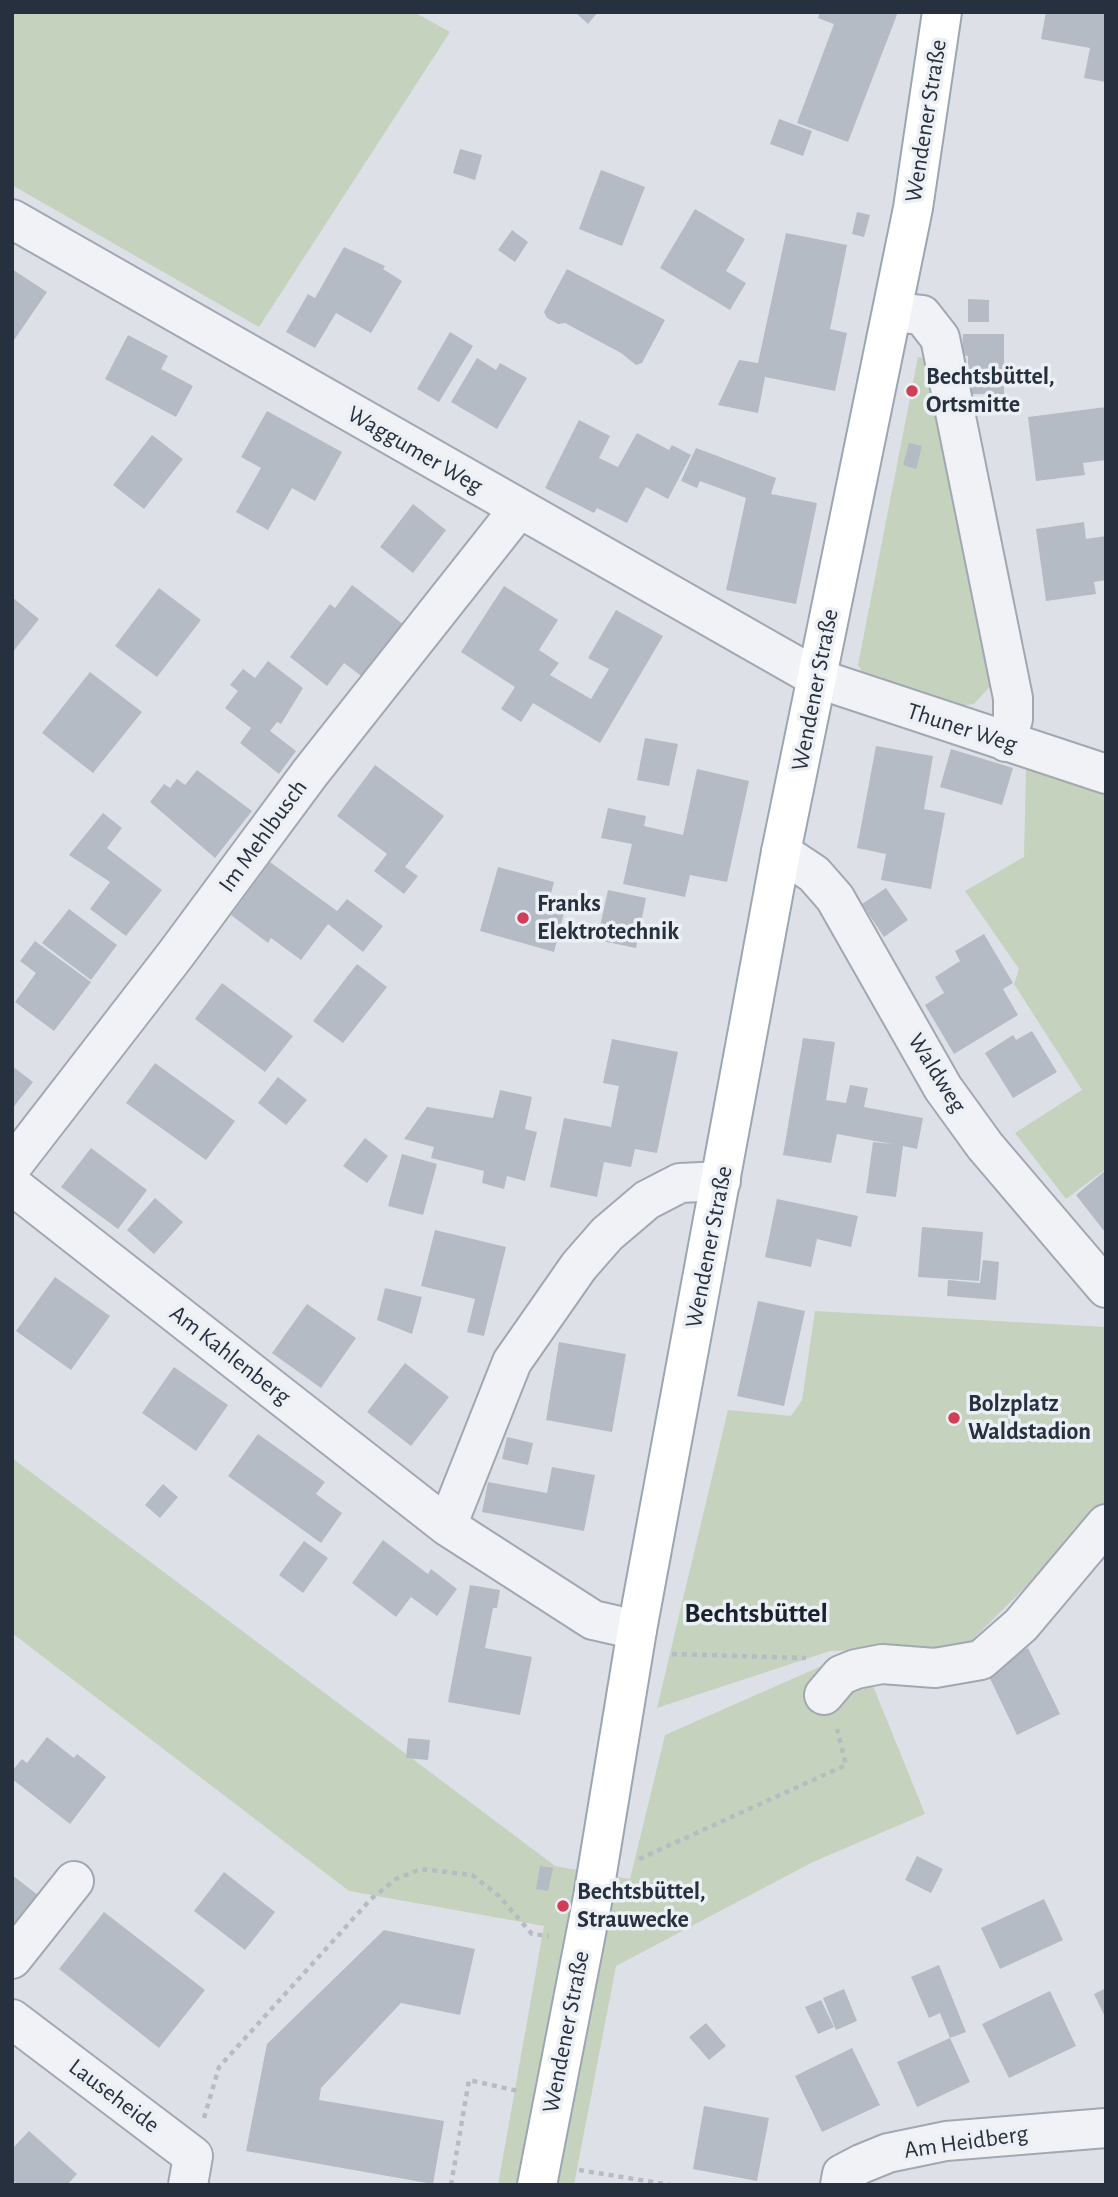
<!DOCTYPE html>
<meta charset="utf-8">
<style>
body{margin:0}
#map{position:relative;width:1118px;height:2197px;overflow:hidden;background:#dde1e7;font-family:"Alegreya Sans",sans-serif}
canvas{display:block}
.frame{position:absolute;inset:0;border:14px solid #26303e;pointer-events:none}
</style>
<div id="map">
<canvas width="1118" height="2197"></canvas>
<div class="frame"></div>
</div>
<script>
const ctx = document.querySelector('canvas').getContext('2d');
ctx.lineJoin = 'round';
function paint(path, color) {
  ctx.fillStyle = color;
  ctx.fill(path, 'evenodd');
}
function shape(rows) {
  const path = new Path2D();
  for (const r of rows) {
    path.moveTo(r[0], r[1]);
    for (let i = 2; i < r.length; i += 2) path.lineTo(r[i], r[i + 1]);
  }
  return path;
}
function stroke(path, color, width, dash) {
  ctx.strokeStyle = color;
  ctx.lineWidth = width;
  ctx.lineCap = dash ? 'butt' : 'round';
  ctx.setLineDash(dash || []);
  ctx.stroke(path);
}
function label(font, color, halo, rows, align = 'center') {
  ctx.font = font + ' "Alegreya Sans",sans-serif';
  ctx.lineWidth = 7;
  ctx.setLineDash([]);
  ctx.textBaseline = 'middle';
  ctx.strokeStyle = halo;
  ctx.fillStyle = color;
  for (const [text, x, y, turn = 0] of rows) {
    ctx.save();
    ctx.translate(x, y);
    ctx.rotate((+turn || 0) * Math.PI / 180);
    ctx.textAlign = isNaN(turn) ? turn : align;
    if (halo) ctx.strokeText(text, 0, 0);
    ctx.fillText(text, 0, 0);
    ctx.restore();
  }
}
paint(shape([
 [12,12,414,12,450,32,259,327,12,185],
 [918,357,925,358,993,683,974,704,960,706,863,673,858,665],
 [1026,767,1106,793,1106,1169,1066,1199,1015,1133,1082,1090,1014,984,1019,969,965,891,1024,857],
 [815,1311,1106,1327,1106,1500,1071,1542,966,1646,830,1651,657,1708,728,1410,791,1416,802,1400],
 [12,1458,555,1866,630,1879,665,1735,833,1661,871,1681,925,1814,813,1862,616,1966,574,2185,498,2185,544,1926,349,1891,12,1633]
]), '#c4d2be');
paint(shape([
 [575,12,598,12,588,24],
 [820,12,898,12,848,142,797,123,834,24,818,18],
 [1046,12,1106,12,1106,82,1084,78,1090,48,1041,39],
 [779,119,812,131,803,156,770,144],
 [460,149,482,155,475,180,453,173],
 [601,170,645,187,622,246,579,229],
 [695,209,745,239,726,271,746,283,730,310,660,268],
 [857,212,870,215,864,237,852,234],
 [512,230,528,242,515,262,498,250],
 [786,233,847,245,830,329,847,333,835,391,765,377,758,413,718,405,739,360,758,363],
 [344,247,385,266,383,269,402,281,371,333,336,313,315,348,286,332,308,294,315,298],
 [12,269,47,292,12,343],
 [567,269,665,320,642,363,636,365,621,353,565,323,558,324,547,318,544,312],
 [968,299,989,300,989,322,968,322],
 [450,332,473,346,439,402,417,389],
 [963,334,1004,334,1004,394,968,394,968,356,962,355],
 [128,335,168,356,161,369,193,386,176,417,105,379],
 [477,358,496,370,500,363,527,378,497,429,451,402],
 [1106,407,1106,460,1083,463,1085,475,1036,481,1028,417],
 [267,411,342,452,315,501,292,488,268,530,236,512,261,468,241,457],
 [579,420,610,436,599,458,618,467,637,433,669,450,672,445,691,455,668,499,646,487,627,523,597,508,594,513,545,488],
 [152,435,183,459,144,509,113,485],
 [909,443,922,446,916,469,903,465],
 [696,448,776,478,771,494,817,503,796,604,726,590,746,498,700,481,697,488,681,481],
 [413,504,446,530,413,573,380,547],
 [1084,522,1086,539,1106,536,1106,580,1094,582,1096,594,1046,601,1036,529],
 [352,585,404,625,364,678,344,663,327,686,290,657,330,604,335,608],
 [504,586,558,620,539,650,559,663,550,675,591,699,609,669,588,658,616,610,663,636,600,743,533,703,521,722,501,709,515,687,461,652],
 [159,588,201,620,157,677,115,646],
 [12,597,39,619,12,653],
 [268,661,303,688,281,724,277,722,270,731,296,751,279,774,240,743,251,728,225,708,238,691,230,685,243,669,255,678],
 [90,672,142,712,93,773,42,733],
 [645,738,678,744,669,786,637,780],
 [876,746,933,756,924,809,945,813,931,889,881,880,886,854,857,848],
 [951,749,1013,768,1002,805,940,787],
 [375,765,444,816,405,867,418,876,404,894,374,871,387,854,337,816],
 [697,769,749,781,727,882,690,875,685,897,623,884,632,844,601,838,608,808,646,816,644,826,683,835],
 [197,770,252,811,215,858,150,802,164,784,170,788,177,779,185,785],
 [103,813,122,828,107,848,162,890,126,936,90,909,110,882,69,855],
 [270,862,337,911,347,899,383,926,363,952,328,924,301,960,271,938,268,943,231,915],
 [498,867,554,882,549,901,566,905,554,952,480,931],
 [886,888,908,920,884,937,862,904],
 [608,890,646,898,636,948,597,940],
 [69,909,117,945,91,980,42,943],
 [984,934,1013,983,1003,989,1018,1015,954,1054,925,1005,944,993,935,977,960,961,955,951],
 [35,941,91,982,54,1031,15,1002,36,973,20,961],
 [357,964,387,987,343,1043,313,1021],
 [222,983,293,1036,265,1072,195,1019],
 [1032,1031,1057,1072,1013,1098,985,1053,1013,1035,1016,1040],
 [803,1038,835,1042,826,1100,846,1103,850,1085,868,1088,864,1107,923,1118,917,1149,903,1146,896,1197,866,1193,873,1142,892,1144,837,1134,831,1163,783,1155],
 [612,1039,678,1052,657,1153,635,1149,631,1167,604,1162,597,1197,550,1187,564,1118,611,1127,619,1086,603,1083],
 [155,1063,235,1121,206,1160,126,1103],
 [12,1066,33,1082,12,1109],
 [278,1077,307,1100,286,1125,258,1103],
 [500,1090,532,1097,525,1129,537,1132,525,1181,507,1176,504,1189,482,1183,484,1171,431,1158,434,1147,404,1139,427,1107,493,1118],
 [365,1138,388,1156,367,1183,343,1166],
 [91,1148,147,1190,118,1229,61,1187],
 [402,1154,437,1164,423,1215,388,1206],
 [1106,1170,1106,1229,1104,1231,1076,1195],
 [155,1198,183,1222,154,1254,127,1230],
 [777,1199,858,1216,851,1247,817,1239,811,1267,765,1257],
 [922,1227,983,1232,979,1281,918,1277],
 [435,1230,506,1247,484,1336,467,1332,475,1299,421,1286],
 [983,1260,999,1262,996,1300,947,1296,948,1280,980,1283],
 [55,1277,110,1316,71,1370,16,1331],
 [385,1288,422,1297,412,1334,377,1320],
 [758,1301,805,1311,784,1406,737,1396],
 [307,1304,356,1338,321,1388,272,1353],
 [559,1342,626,1354,612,1432,546,1420],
 [405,1363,449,1397,411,1446,367,1412],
 [174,1367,228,1405,196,1451,142,1413],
 [258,1434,325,1482,316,1494,342,1513,321,1543,228,1476],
 [507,1437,533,1443,528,1465,502,1459],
 [552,1467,595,1475,584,1531,482,1512,488,1482,547,1493],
 [163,1484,178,1497,160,1518,145,1505],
 [383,1540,428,1574,431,1569,457,1589,437,1616,411,1597,396,1617,352,1583],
 [304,1541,328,1558,303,1593,279,1575],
 [470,1585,500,1590,497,1608,493,1608,485,1648,532,1657,520,1715,448,1702],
 [1028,1648,1060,1714,1017,1735,985,1668],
 [47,1737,74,1758,77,1754,106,1777,70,1824,12,1779,12,1771,22,1759,27,1763],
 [408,1738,430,1740,428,1760,406,1758],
 [917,1856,943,1869,931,1893,905,1880],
 [540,1866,553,1868,548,1891,536,1889],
 [224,1872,275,1912,245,1950,194,1911],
 [12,1875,43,1899,12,1939],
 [1044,1899,1063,1940,1000,1969,981,1928],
 [104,1912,205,1990,159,2048,59,1969],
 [384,1930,475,1949,460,2015,401,2003,321,2088,319,2100,444,2121,433,2184,246,2151,267,2044],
 [939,1965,966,2032,950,2038,940,2013,929,2018,911,1977],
 [1106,1988,1106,2019,1094,1994],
 [844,1989,857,2021,836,2030,823,1998],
 [1050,1991,1076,2046,1009,2078,982,2024],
 [821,2000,834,2027,818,2034,805,2007],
 [706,2023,726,2046,709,2060,689,2037],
 [950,2038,970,2082,917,2107,897,2062],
 [852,2048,880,2105,822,2132,795,2076],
 [704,2106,769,2118,757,2181,693,2169],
 [29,2131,77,2174,67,2185,18,2185,12,2180,12,2149]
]), '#b4bbc4');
const minor = shape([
 [12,219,819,679,1106,774],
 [892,312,922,315,940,338,1013,698,1013,719,1006,742],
 [781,852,814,874,835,898,943,1088,985,1146,1106,1288],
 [12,1166,176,954,310,773,518,510],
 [12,1185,447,1526,593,1620,637,1630],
 [447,1526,512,1362,579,1266,607,1234,647,1200,680,1183,721,1181],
 [824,1695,841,1675,856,1669,882,1664,935,1668,981,1660,1021,1625,1106,1524],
 [12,1959,74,1881],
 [12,2019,193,2156,188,2185],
 [840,2185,842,2174,861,2164,888,2153,946,2141,1106,2128]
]);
const major = shape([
 [537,2185,593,1897,637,1630,781,852,913,208,942,12]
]);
stroke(minor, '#a2a8b1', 42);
stroke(major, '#9ca6b3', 42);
stroke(shape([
 [672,1654,806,1658],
 [639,1859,846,1765,837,1729],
 [204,2118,219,2067,371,1899,396,1879,421,1869,472,1875,499,1896,532,1934,549,1936],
 [579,2170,671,2185],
 [451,2185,469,2080,518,2091]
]), '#b7bcc2', 4.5, [5, 5]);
stroke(minor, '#f0f2f6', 38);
stroke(major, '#fff', 38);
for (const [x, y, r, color] of [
 [912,391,7,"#d13e58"],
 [523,918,7,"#d13e58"],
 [954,1418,7,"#d13e58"],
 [563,1906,7,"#d13e58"]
]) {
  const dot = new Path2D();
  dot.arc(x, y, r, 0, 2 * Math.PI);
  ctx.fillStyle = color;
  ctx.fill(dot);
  stroke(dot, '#ecf0f5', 2.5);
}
label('24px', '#26303e', '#ecf0f5', [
 ["Wendener Straße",926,121,-81],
 ["Waggumer Weg",415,450,30],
 ["Wendener Straße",815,690,-79],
 ["Thuner Weg",962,728,18],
 ["Im Mehlbusch",263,836,-54],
 ["Waldweg",937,1073,58],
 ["Wendener Straße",709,1247,-79],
 ["Am Kahlenberg",230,1355,38],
 ["Wendener Straße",566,2032,-79],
 ["Lauseheide",114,2096,37],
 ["Am Heidberg",966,2142,-8]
]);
label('bold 24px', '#26303e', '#ecf0f5', [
 ["Bechtsbüttel,",926,377],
 ["Ortsmitte",926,405],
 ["Franks",537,904],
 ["Elektrotechnik",537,932],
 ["Bolzplatz",968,1404],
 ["Waldstadion",968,1432],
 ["Bechtsbüttel,",577,1892],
 ["Strauwecke",577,1920]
], 'left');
label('bold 28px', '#19212f', '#ecf0f5', [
 ["Bechtsbüttel",756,1614]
]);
</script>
